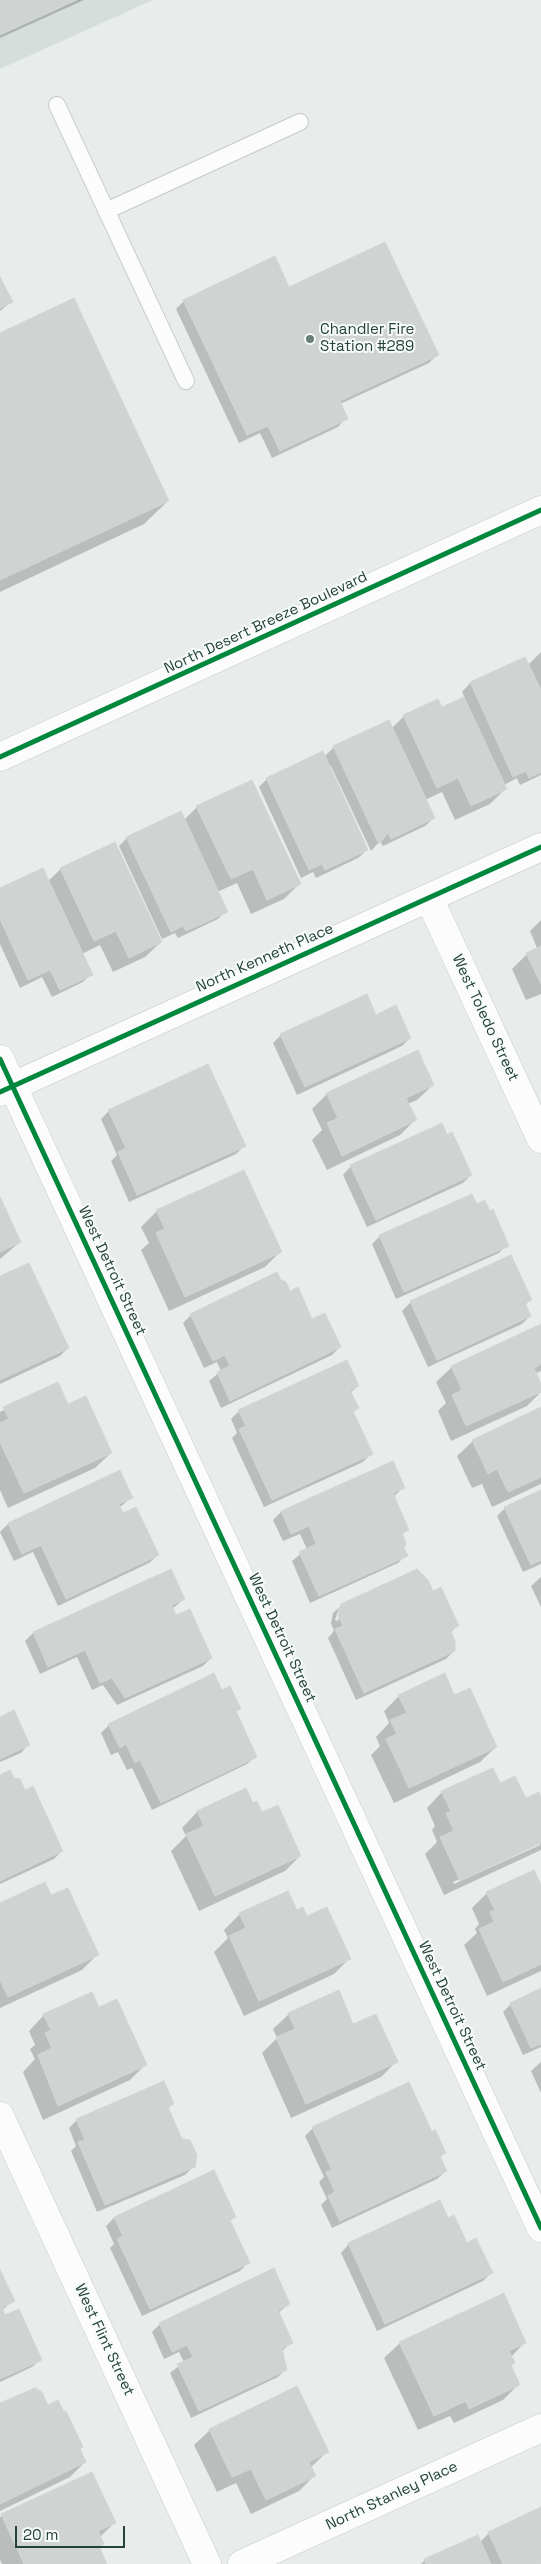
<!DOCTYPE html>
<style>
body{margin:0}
#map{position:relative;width:541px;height:2564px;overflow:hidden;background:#e8edeb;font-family:"Space Grotesk",sans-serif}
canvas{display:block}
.scale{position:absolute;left:15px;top:2526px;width:110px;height:22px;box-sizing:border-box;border:2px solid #24423a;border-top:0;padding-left:6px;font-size:15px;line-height:18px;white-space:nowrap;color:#24423a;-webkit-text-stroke:4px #f7fbf9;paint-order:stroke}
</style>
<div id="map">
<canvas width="541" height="2564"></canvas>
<div class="scale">20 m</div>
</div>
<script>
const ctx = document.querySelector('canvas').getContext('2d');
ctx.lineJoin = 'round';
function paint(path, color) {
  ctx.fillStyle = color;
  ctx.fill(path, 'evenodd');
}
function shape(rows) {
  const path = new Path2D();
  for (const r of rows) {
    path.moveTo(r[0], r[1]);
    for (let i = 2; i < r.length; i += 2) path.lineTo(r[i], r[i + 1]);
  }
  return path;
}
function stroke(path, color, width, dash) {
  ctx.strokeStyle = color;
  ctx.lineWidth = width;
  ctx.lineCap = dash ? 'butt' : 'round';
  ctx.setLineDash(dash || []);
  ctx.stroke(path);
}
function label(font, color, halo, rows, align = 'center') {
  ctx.font = font + ' "Space Grotesk",sans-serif';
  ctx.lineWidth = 4;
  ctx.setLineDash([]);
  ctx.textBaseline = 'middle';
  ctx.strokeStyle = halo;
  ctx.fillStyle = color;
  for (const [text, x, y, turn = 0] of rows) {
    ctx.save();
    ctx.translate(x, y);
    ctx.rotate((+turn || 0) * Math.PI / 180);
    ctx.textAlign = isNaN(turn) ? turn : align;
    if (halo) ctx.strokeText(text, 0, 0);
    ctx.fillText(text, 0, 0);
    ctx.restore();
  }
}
paint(shape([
 [0,0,153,0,0,69]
]), '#d6dedb');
paint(shape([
 [3,0,84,0,0,38,0,2],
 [0,279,11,302,0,311],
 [289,289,437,355,429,363,340,404,346,418,338,427,272,458,260,433,239,443,176,309,184,301],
 [0,334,168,501,144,524,0,592],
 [541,652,541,775,520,785,517,778,504,785,506,788,490,804,455,820,442,792,425,800,434,818,425,826,383,846,380,841,371,851,331,766,329,767,367,850,358,858,316,878,313,872,301,878,259,787,267,779,324,757,334,747,392,728,404,716,441,709,465,698,462,692,470,683,525,659,528,665],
 [197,807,299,884,284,899,251,914,237,883,217,892,226,911,218,919,178,938,175,933,162,939,119,846,127,838,184,820],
 [61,869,161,942,145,957,113,972,100,945,82,954,91,974,83,982,52,997,42,977,20,988,0,944,0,890,48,881],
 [541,920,541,994,526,1000,512,969,527,954,537,948,530,931],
 [281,1035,410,1038,402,1046,297,1095,273,1043],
 [433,1085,417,1100,408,1104,415,1120,400,1135,327,1170,312,1140,322,1130,312,1109,327,1094],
 [109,1111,244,1146,236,1154,129,1202,111,1161,117,1155,101,1119],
 [447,1136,471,1175,463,1183,367,1227,343,1175,351,1166],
 [244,1171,281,1251,265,1267,169,1311,141,1250,149,1243,141,1227,157,1211],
 [0,1200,20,1242,0,1259],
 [476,1205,507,1245,499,1253,396,1299,372,1244,380,1236],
 [511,1257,531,1299,525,1305,530,1316,522,1324,428,1367,402,1311,410,1303],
 [0,1278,68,1348,60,1356,0,1384],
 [289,1293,311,1321,340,1347,332,1355,221,1408,209,1381,221,1371,217,1362,204,1368,183,1323,191,1315],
 [541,1325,541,1371,535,1374,541,1392,527,1406,451,1441,438,1411,446,1403,436,1382,452,1367],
 [57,1384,67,1405,111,1453,95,1468,8,1508,0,1490,0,1412],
 [358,1386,350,1393,357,1408,353,1413,371,1454,363,1462,264,1507,232,1438,237,1433,231,1419,239,1411],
 [541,1409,541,1484,492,1507,482,1484,472,1488,457,1456,473,1441],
 [392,1462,404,1487,393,1497,408,1529,401,1536,402,1548,406,1555,398,1563,310,1603,292,1561,307,1549,300,1534,283,1541,273,1520,281,1512],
 [541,1491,541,1564,523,1572,497,1516,505,1508],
 [131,1498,119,1508,158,1555,149,1563,58,1606,33,1552,14,1561,0,1532,8,1524],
 [170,1571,184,1599,172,1609,176,1617,211,1658,203,1666,117,1705,103,1685,92,1690,77,1657,40,1674,25,1641,33,1633],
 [541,1577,541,1607,531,1586],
 [432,1592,458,1625,450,1633,454,1651,446,1659,356,1700,328,1638,334,1631,331,1623,333,1613,342,1605],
 [339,1608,341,1608,338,1621,335,1620],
 [221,1691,240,1708,235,1713,256,1756,247,1764,152,1810,132,1768,127,1770,118,1752,111,1755,101,1733,109,1725],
 [399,1696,454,1697,496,1747,480,1762,394,1803,371,1755,380,1746,376,1737,389,1723,384,1711],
 [0,1718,29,1744,21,1753,0,1762],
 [0,1776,14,1780,62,1851,54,1859,0,1884],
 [499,1785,525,1800,541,1801,541,1850,444,1895,425,1854,437,1842,432,1830,435,1826,427,1808,442,1792],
 [540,1842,540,1845,454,1884,453,1882],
 [245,1790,252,1805,300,1856,285,1871,199,1911,171,1851,186,1836,182,1828,197,1812],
 [541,1887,541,1971,487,1996,464,1945,477,1933,475,1929,479,1924,472,1908,487,1893],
 [287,1892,296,1911,307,1918,349,1959,334,1974,244,2016,214,1952,228,1938,224,1930,240,1914],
 [51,1897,98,1954,82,1970,0,2008,0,1904],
 [541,1990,541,2047,523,2055,503,2012,511,2004],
 [99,2008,146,2064,130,2080,43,2120,23,2072,35,2059,30,2049,35,2045,29,2031,44,2015],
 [289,2014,396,2062,381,2077,291,2118,262,2053,277,2038,273,2029],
 [541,2062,541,2093,531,2071],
 [172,2104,168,2109,194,2166,185,2175,97,2212,71,2151,76,2146,69,2128,77,2120],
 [313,2128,431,2134,444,2153,439,2158,446,2171,437,2179,332,2228,321,2205,327,2199,319,2182,324,2177,305,2136],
 [214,2172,235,2216,229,2222,248,2263,240,2271,142,2316,110,2248,114,2244,106,2226,114,2218],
 [439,2202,447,2219,491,2273,483,2281,377,2331,341,2253,349,2244],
 [0,2271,13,2301,2,2310,4,2317,41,2359,32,2367,0,2382],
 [289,2304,278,2313,291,2343,282,2351,286,2369,278,2377,191,2418,170,2373,184,2362,179,2352,164,2359,152,2332,160,2324],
 [525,2342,511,2357,514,2363,510,2366,518,2385,503,2400,454,2423,450,2416,418,2430,384,2358,400,2343],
 [0,2405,48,2406,79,2450,85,2462,70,2477,0,2511],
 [210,2430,327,2452,310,2468,314,2476,299,2491,251,2514,236,2483,217,2492,194,2445],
 [91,2473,114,2523,100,2537,103,2544,98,2548,105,2564,2,2564,0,2560,0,2517],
 [541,2508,541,2564,421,2564,425,2560,480,2542,489,2533]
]), '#0003');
const building = shape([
 [0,0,77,0,0,35,0,0],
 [385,242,439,355,340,401,348,419,280,451,268,426,247,435,183,300,275,256,289,287,385,242],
 [0,277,13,302,0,308,0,277],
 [74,298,169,501,0,580,0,333,74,298],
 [525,657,541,690,541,772,529,778,526,771,513,777,470,682,525,657],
 [464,697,507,789,471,806,458,778,437,788,403,715,438,699,442,707,464,697],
 [389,720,435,818,391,839,388,833,379,844,333,746,389,720],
 [323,751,368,850,325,870,322,864,309,870,266,778,323,751],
 [252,780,301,884,267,900,253,869,231,879,196,806,252,780],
 [181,811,228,912,186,931,183,926,171,932,126,837,181,811],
 [115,842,162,942,129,958,116,931,94,941,60,868,115,842],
 [43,868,93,975,60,990,50,970,28,980,0,919,0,888,43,868],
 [541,946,541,984,526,953,541,946],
 [367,994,376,1015,396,1005,411,1038,305,1087,280,1034,367,994],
 [418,1050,434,1085,406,1098,417,1120,342,1156,327,1123,338,1118,326,1093,418,1050],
 [208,1064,246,1146,137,1195,118,1152,126,1148,108,1110,208,1064],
 [442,1123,447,1135,452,1132,472,1175,376,1220,350,1165,442,1123],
 [244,1170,282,1252,185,1297,156,1233,165,1229,156,1210,244,1170],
 [472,1194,477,1204,485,1200,490,1211,493,1209,509,1246,404,1292,379,1235,472,1194],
 [0,1197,21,1242,0,1252,0,1197],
 [511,1255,532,1300,525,1303,531,1316,437,1360,410,1301,511,1255],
 [29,1263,69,1348,0,1380,0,1276,29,1263],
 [277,1272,281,1280,286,1282,290,1291,298,1287,312,1319,325,1313,341,1347,230,1401,217,1372,230,1366,225,1355,213,1361,190,1314,277,1272],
 [541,1324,541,1364,534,1368,541,1384,541,1392,466,1426,452,1395,462,1390,451,1366,541,1324],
 [347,1360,359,1386,350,1390,359,1408,353,1411,373,1454,272,1500,239,1429,246,1426,238,1410,347,1360],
 [58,1382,68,1404,86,1396,112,1453,24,1493,0,1442,0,1423,9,1419,3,1407,58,1382],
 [541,1407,541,1477,508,1492,497,1469,488,1474,472,1440,541,1407],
 [393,1461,405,1488,393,1493,409,1530,402,1533,406,1544,404,1548,408,1556,319,1596,299,1552,316,1544,309,1526,291,1534,281,1511,393,1461],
 [120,1470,133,1498,119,1504,123,1513,136,1507,159,1555,66,1599,41,1545,22,1554,8,1523,120,1470],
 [541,1490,541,1560,531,1565,504,1507,541,1490],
 [171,1569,185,1599,172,1605,176,1615,190,1609,212,1658,125,1698,112,1678,100,1683,85,1650,48,1667,33,1632,171,1569],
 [417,1569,428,1580,433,1591,441,1587,459,1626,450,1630,455,1641,455,1651,364,1693,335,1629,343,1626,338,1615,341,1604,417,1569],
 [214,1673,222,1690,230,1686,241,1709,236,1711,257,1757,161,1803,140,1760,135,1763,126,1744,120,1748,108,1724,214,1673],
 [445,1673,454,1695,470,1688,497,1747,409,1788,386,1739,397,1734,390,1720,407,1713,398,1695,445,1673],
 [14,1710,30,1745,0,1759,0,1717,14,1710],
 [493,1768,500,1783,515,1776,526,1798,539,1792,541,1798,541,1843,460,1881,440,1837,454,1831,446,1813,451,1811,441,1791,493,1768],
 [10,1770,14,1778,20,1779,25,1790,33,1786,63,1851,0,1881,0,1775,10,1770],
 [246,1788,253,1803,257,1801,262,1812,278,1805,301,1856,215,1896,186,1834,204,1826,197,1811,246,1788],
 [534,1870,541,1885,541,1964,503,1982,479,1929,494,1922,490,1912,495,1910,486,1892,534,1870],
 [45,1882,51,1895,68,1888,99,1955,8,1997,0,1980,0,1903,45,1882],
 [288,1891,297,1910,303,1907,307,1916,327,1907,351,1959,259,2001,229,1936,246,1928,239,1913,288,1891],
 [541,1988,541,2044,531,2048,510,2003,541,1988],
 [339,1990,353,2024,376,2014,398,2062,306,2104,276,2037,295,2029,288,2013,339,1990],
 [92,1992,99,2007,117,1999,147,2065,58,2106,38,2055,52,2048,45,2033,51,2030,43,2014,92,1992],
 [164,2081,174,2104,168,2107,182,2139,190,2140,197,2155,195,2167,105,2205,78,2142,85,2140,76,2119,164,2081],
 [409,2082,432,2132,435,2129,446,2153,440,2156,447,2171,340,2221,328,2196,335,2192,326,2172,332,2170,312,2127,409,2082],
 [214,2170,236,2217,230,2220,250,2263,150,2309,117,2239,123,2236,114,2217,214,2170],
 [440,2200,448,2218,454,2215,467,2243,476,2238,493,2273,385,2324,348,2243,440,2200],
 [274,2268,290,2304,278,2310,293,2343,282,2348,287,2370,199,2411,177,2364,193,2357,187,2345,172,2352,159,2323,274,2268],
 [0,2270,15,2301,2,2307,5,2315,19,2309,42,2360,0,2379,0,2270],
 [504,2293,526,2343,509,2351,515,2363,511,2365,520,2385,469,2409,466,2401,434,2416,399,2342,504,2293],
 [297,2386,329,2452,309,2462,316,2476,266,2500,251,2469,232,2477,209,2429,297,2386],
 [35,2388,42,2392,48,2405,58,2400,64,2412,66,2411,83,2447,80,2449,86,2462,0,2504,0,2403,35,2388],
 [92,2472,116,2523,98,2531,104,2544,99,2546,107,2564,24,2564,1,2514,92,2472],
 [541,2507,541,2564,503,2564,488,2532,541,2507],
 [478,2535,491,2564,426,2564,424,2559,478,2535]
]);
paint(building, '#cfd4d2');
stroke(building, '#d1d6d4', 1);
const lane = shape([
 [57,105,186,381],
 [106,211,300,122]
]);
const street = shape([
 [429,898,541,1139],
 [0,1059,541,2228],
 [0,1092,541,847],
 [0,2116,207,2564],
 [242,2564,541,2428]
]);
const secondary = shape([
 [0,757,541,510]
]);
stroke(lane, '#c5cac8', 18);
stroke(street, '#c5cac8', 29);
stroke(secondary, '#c3cbc8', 29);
stroke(lane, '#fcfcfc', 16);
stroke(street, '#fcfcfc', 28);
stroke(secondary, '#fcfcfc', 28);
stroke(shape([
 [0,757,541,510],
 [0,1059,541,2228],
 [0,1092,541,847]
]), '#00873e', 5);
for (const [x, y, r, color] of [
 [310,339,5,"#697e78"]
]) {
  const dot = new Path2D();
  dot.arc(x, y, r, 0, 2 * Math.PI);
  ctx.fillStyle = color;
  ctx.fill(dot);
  stroke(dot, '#f7fbf9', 2);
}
label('15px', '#24423a', '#f7fbf9', [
 ["Chandler Fire",320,330],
 ["Station #289",320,347]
], 'left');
label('15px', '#24423a', '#f7fbf9', [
 ["North Desert Breeze Boulevard",266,623,-25],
 ["North Kenneth Place",265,958,-24],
 ["West Toledo Street",485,1018,65],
 ["West Detroit Street",112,1271,65],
 ["West Detroit Street",282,1638,65],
 ["West Detroit Street",452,2006,65],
 ["West Flint Street",104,2340,65],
 ["North Stanley Place",392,2496,-25]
]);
</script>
